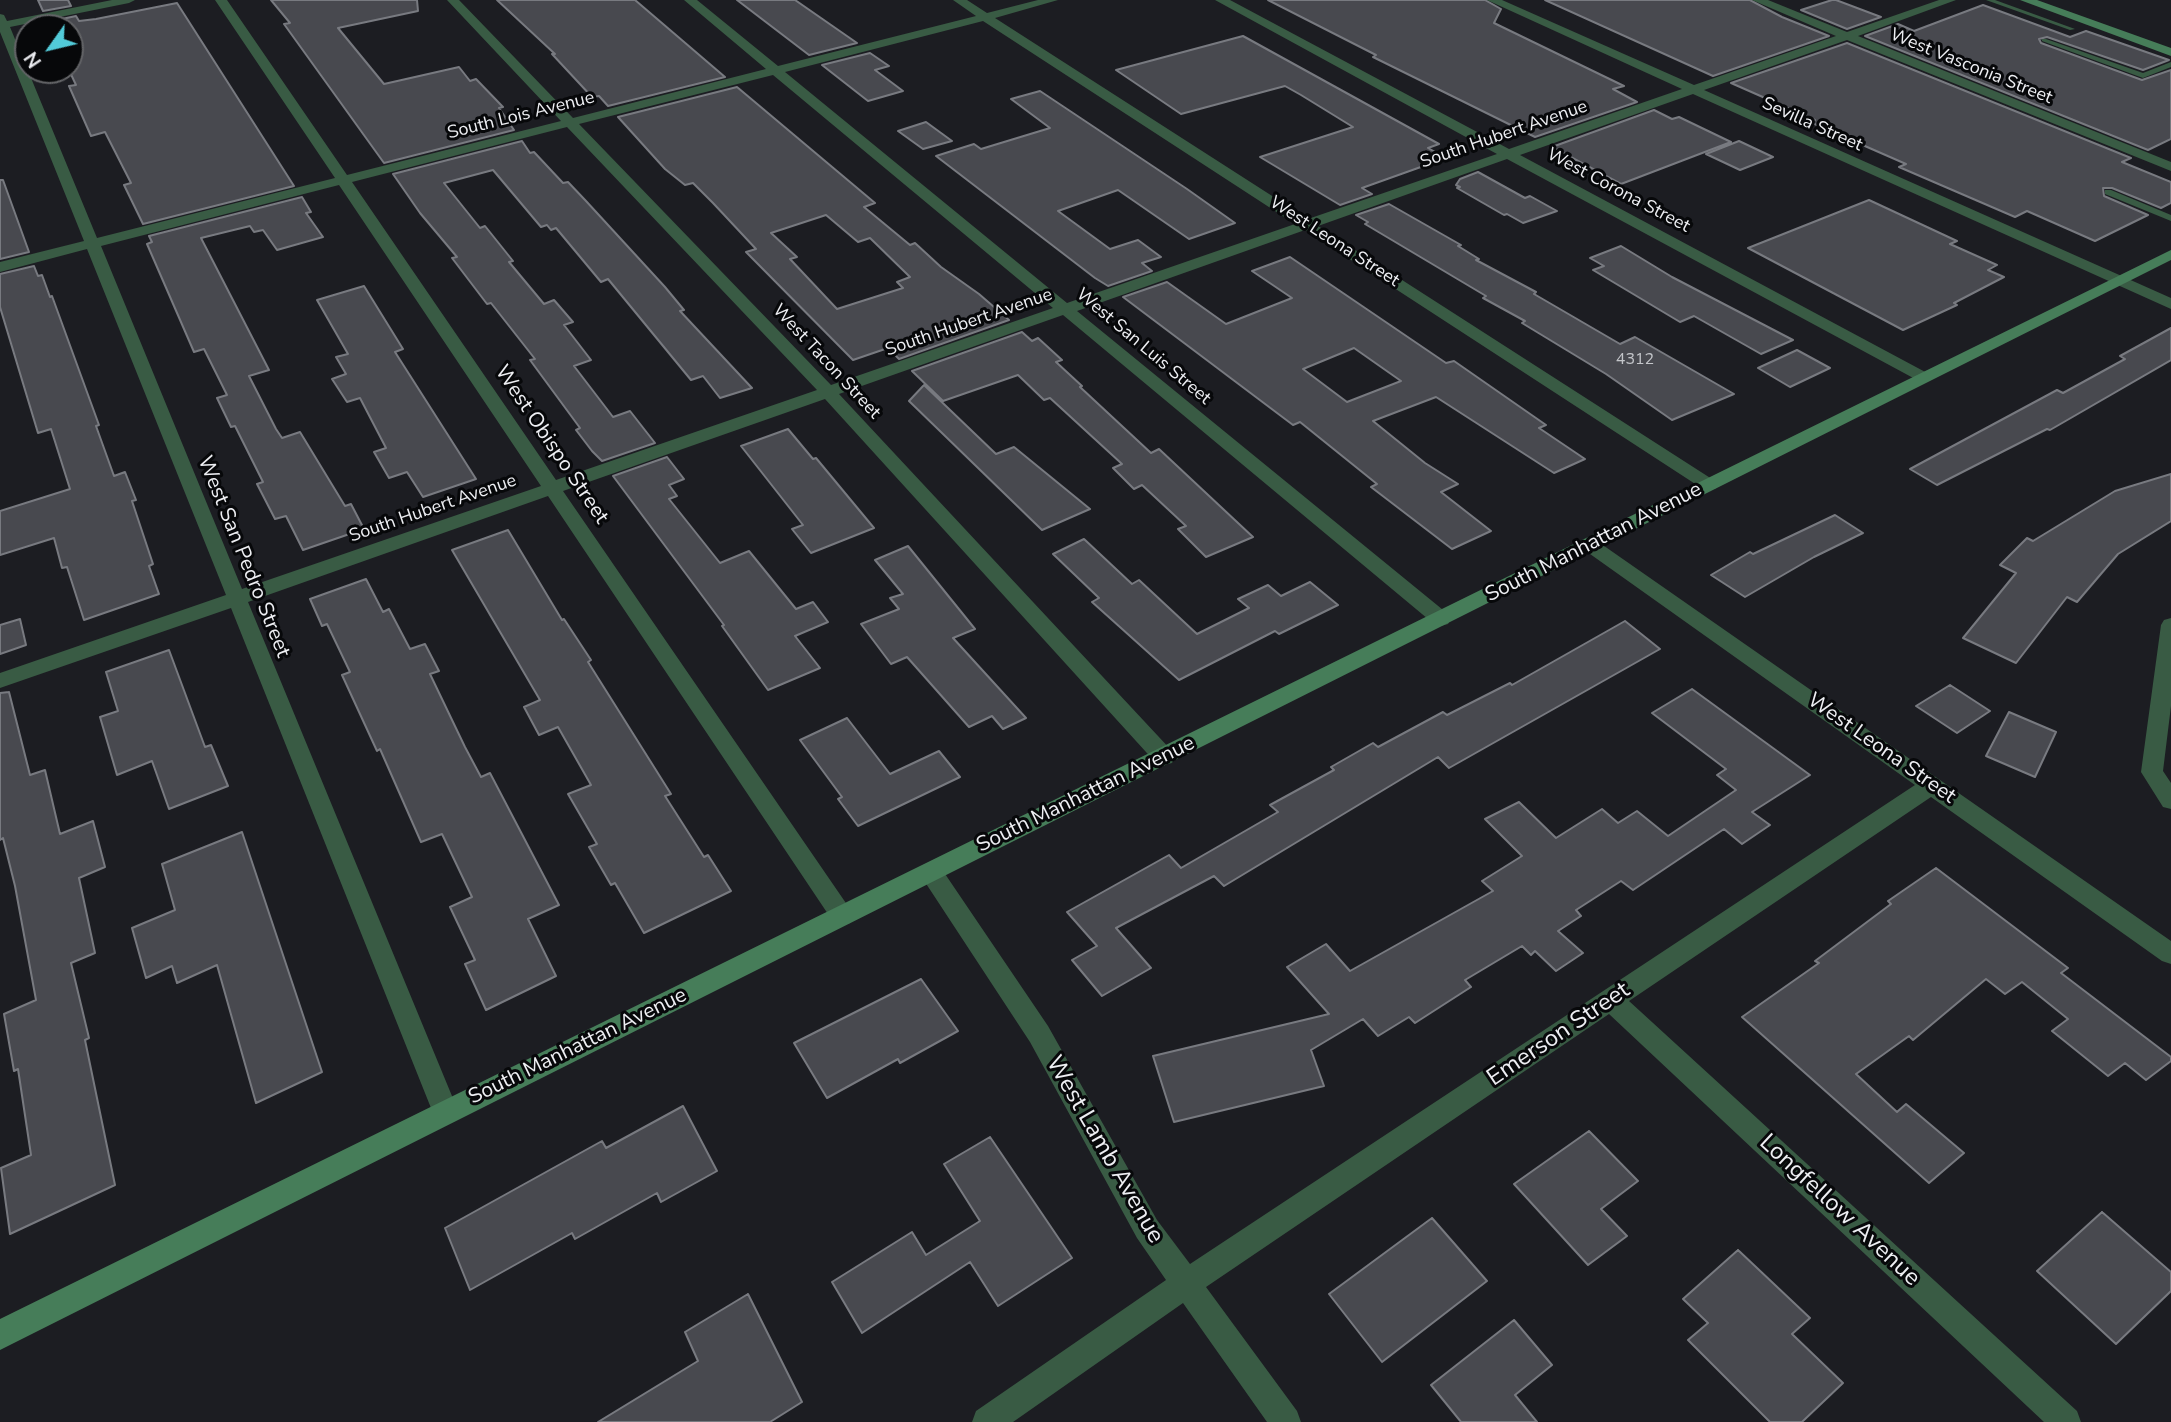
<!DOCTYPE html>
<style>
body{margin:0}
#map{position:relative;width:2171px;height:1422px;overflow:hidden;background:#1c1d22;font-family:"Nunito Sans",sans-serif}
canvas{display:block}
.north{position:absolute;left:14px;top:14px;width:70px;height:70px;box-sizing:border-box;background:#07080a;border:2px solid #636467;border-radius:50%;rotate:236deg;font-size:19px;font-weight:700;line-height:28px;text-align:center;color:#eeeff3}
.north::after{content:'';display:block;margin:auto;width:24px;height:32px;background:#52cbd9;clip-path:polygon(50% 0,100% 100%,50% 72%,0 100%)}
</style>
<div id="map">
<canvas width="2171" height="1422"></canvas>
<div class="north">N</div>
</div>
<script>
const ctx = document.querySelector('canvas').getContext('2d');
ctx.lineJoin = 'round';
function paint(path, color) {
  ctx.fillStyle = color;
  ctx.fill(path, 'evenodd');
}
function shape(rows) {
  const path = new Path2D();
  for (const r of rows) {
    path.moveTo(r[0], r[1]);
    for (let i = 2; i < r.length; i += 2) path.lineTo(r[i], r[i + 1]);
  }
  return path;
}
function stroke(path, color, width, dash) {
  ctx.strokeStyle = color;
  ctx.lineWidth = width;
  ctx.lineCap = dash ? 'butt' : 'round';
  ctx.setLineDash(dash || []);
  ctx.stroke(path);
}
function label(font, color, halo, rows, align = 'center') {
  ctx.font = font + ' "Nunito Sans",sans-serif';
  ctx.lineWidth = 6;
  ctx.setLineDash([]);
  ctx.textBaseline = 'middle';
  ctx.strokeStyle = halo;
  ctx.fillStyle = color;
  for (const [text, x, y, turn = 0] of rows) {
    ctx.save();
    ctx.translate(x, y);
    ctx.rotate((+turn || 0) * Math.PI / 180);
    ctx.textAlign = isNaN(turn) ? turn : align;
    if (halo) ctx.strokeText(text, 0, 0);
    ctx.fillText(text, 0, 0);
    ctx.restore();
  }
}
const building = shape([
 [38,0,68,0,71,6,43,11,38,0],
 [271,0,417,0,418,11,338,28,384,84,459,67,470,81,476,79,503,107,499,108,514,130,384,163,284,24,290,23,271,0],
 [497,0,635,0,725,77,608,106,599,96,592,97,552,54,555,54,497,0],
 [737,0,795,0,857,43,809,55,737,0],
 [1268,0,1485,0,1501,9,1494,23,1624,86,1613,89,1637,102,1535,137,1373,57,1376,55,1268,0],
 [1545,0,1750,0,1782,17,1829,36,1713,76,1545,0],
 [1832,0,1836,0,1881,17,1847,29,1801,10,1832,0],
 [177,3,294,186,143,224,124,185,131,183,105,132,91,136,69,86,76,85,69,70,70,28,50,28,48,22,76,16,79,21,96,19,177,3],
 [1983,5,2070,37,2086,31,2169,60,2143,70,2047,37,2039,39,2041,43,2142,80,2171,70,2171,139,2148,150,1865,36,1898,24,1914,31,1983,5],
 [1243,36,1439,144,1428,148,1446,158,1362,188,1372,194,1340,205,1260,157,1353,127,1301,95,1285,86,1181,114,1116,70,1243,36],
 [1847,43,2131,158,2122,162,2171,182,2171,203,2161,208,2112,188,2103,188,2104,196,2148,215,2095,241,2027,211,2015,217,1899,167,1906,164,1810,122,1815,120,1731,83,1847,43],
 [870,53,889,66,875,70,903,91,868,101,822,65,870,53],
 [737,87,875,203,864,207,910,245,915,243,941,267,979,294,1009,320,899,359,888,348,853,360,746,252,756,249,713,203,693,183,685,185,665,169,618,117,737,87],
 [826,215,858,242,870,238,910,277,897,282,903,288,837,309,790,259,797,257,771,233,826,215],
 [1040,91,1187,189,1235,223,1189,239,1118,190,1058,211,1110,249,1138,240,1161,257,1142,263,1152,271,1108,286,1095,278,936,156,974,144,981,149,1050,128,1011,99,1040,91],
 [1654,110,1672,119,1679,117,1731,142,1621,184,1552,147,1654,110],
 [926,122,952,141,923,149,898,131,926,122],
 [522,141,530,153,534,152,563,183,568,182,586,201,665,287,684,310,680,311,752,388,720,398,703,376,691,380,608,279,601,282,556,228,551,230,547,225,541,227,493,170,444,183,480,228,485,226,513,261,509,262,544,304,554,300,573,322,564,325,591,360,574,366,613,417,630,411,655,443,602,461,592,451,576,430,580,428,530,360,535,359,491,303,487,304,452,258,457,257,420,213,393,174,522,141],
 [1739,141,1773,157,1740,170,1706,154,1739,141],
 [1478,172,1525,198,1530,196,1557,211,1523,223,1507,214,1504,215,1457,188,1460,187,1456,185,1460,179,1478,172],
 [0,180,3,180,29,252,0,259,0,180],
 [302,197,311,212,306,213,323,237,277,250,263,230,254,232,250,226,201,238,269,370,249,376,276,429,282,438,300,432,345,506,351,504,364,529,303,550,286,516,275,519,257,484,263,482,235,426,231,427,217,398,227,395,204,349,194,352,147,244,152,242,149,236,302,197],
 [1869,200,1957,241,1950,244,1997,265,1988,270,2004,277,1954,303,1957,305,1903,330,1748,248,1869,200],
 [1389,204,1461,245,1458,246,1479,259,1476,260,1536,292,1534,294,1620,344,1635,337,1734,394,1672,420,1606,374,1522,323,1525,321,1483,298,1486,296,1365,224,1368,222,1356,215,1389,204],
 [1621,246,1672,277,1793,340,1761,354,1694,316,1680,322,1593,270,1604,266,1590,258,1621,246],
 [1290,257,1446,363,1454,361,1546,425,1539,428,1585,459,1554,473,1436,397,1373,421,1425,463,1458,484,1441,492,1491,531,1452,549,1371,487,1377,484,1300,422,1293,425,1123,297,1167,282,1226,324,1292,298,1252,271,1290,257],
 [1354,348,1401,381,1347,402,1303,369,1354,348],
 [34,266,38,276,42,275,50,297,52,296,99,425,96,426,114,476,125,472,136,500,132,501,153,564,149,566,159,594,84,620,67,567,62,568,54,538,0,555,0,511,70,489,51,429,38,433,0,307,0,274,34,266],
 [364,286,403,349,395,352,476,479,423,497,407,472,389,478,374,452,386,448,360,398,347,402,332,379,346,374,336,357,348,354,317,300,364,286],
 [2171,328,2171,360,2050,430,2047,429,1937,485,1910,469,2057,390,2063,393,2125,359,2120,356,2171,328],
 [1022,332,1032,341,1038,338,1062,360,1056,362,1082,386,1080,387,1151,453,1159,449,1253,537,1206,557,1178,529,1186,526,1142,485,1134,489,1113,468,1122,464,1050,398,1044,400,1018,375,943,401,912,371,1022,332],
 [1797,350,1830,368,1790,387,1758,368,1797,350],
 [924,385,996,454,1014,447,1090,509,1042,530,909,401,924,385],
 [788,429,813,459,816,458,874,528,811,553,792,529,803,525,741,446,788,429],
 [667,457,684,479,669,485,677,496,669,499,720,563,749,551,796,609,813,602,828,622,795,636,820,668,768,690,722,626,724,625,613,476,667,457],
 [2171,474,2171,521,2118,554,2077,602,2067,597,2016,663,1963,638,2016,573,2000,565,2027,538,2033,541,2115,491,2171,474],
 [1835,515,1863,533,1814,557,1745,597,1711,575,1750,552,1753,554,1835,515],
 [508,530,562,620,564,619,591,660,588,662,671,794,665,796,704,857,708,855,731,891,644,933,615,883,611,885,589,847,597,844,568,794,591,785,558,727,539,735,524,707,540,700,452,550,508,530],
 [1084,539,1132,584,1139,580,1197,634,1249,608,1238,599,1268,585,1281,596,1310,582,1338,605,1279,634,1275,631,1179,680,1092,602,1099,598,1053,554,1084,539],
 [908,546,975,629,953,638,1026,718,1003,729,992,716,969,727,907,657,891,664,861,624,899,609,890,598,903,594,875,560,908,546],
 [366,579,383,612,389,609,410,649,425,644,439,671,430,674,465,747,481,777,490,773,559,905,528,919,556,976,486,1010,465,964,475,960,450,907,472,897,442,834,421,842,380,749,377,751,342,675,350,672,327,624,322,626,310,599,366,579],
 [20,619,26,645,0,654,0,625,20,619],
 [1625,621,1660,649,1449,768,1438,757,1224,886,1214,876,1116,928,1151,968,1102,996,1072,960,1097,946,1067,912,1169,855,1181,868,1278,812,1270,805,1334,770,1331,767,1373,743,1378,747,1443,712,1447,715,1510,683,1512,685,1625,621],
 [169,650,205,747,211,745,228,786,169,809,152,761,117,775,100,717,118,711,106,672,169,650],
 [1950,685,1990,711,1957,733,1916,706,1950,685],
 [1692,689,1810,775,1752,812,1770,825,1742,844,1724,829,1633,890,1621,881,1576,910,1581,916,1558,931,1583,953,1556,971,1535,951,1531,955,1522,946,1465,980,1471,987,1415,1023,1409,1017,1378,1036,1363,1019,1311,1050,1324,1086,1174,1122,1153,1056,1329,1014,1287,967,1326,944,1350,971,1493,891,1482,881,1522,856,1485,819,1519,802,1556,838,1602,809,1618,823,1637,811,1668,836,1736,790,1717,775,1726,769,1652,713,1692,689],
 [9,692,30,775,45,770,60,834,93,821,105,867,79,878,95,953,71,963,89,1038,85,1040,115,1185,10,1234,1,1168,31,1155,18,1069,14,1071,4,1014,36,1000,15,886,3,838,0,840,0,693,9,692],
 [2009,712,2056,732,2035,777,1986,756,2009,712],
 [847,718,890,774,939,751,960,777,858,826,838,799,842,797,800,740,847,718],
 [242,832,322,1072,256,1103,217,965,177,983,172,966,146,978,132,928,175,910,162,864,242,832],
 [1936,868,2068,968,2061,973,2171,1057,2171,1061,2146,1080,2125,1063,2108,1076,2052,1031,2068,1019,2022,982,2005,994,1986,979,1913,1040,1909,1036,1856,1074,1897,1112,1906,1104,1964,1153,1929,1183,1742,1017,1819,963,1815,961,1891,904,1888,901,1936,868],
 [921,979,958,1031,900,1063,898,1059,827,1098,794,1043,921,979],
 [683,1106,717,1171,661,1202,657,1193,575,1239,572,1233,470,1290,445,1228,602,1141,606,1148,683,1106],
 [1589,1131,1638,1181,1601,1209,1627,1236,1588,1265,1514,1184,1589,1131],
 [990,1137,1072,1258,998,1306,970,1262,862,1333,832,1282,912,1232,926,1255,980,1221,944,1164,990,1137],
 [2102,1212,2171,1272,2171,1291,2116,1344,2037,1271,2102,1212],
 [1432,1218,1487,1281,1382,1362,1329,1294,1432,1218],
 [1738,1250,1810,1318,1792,1334,1843,1383,1802,1422,1770,1422,1688,1340,1708,1323,1683,1299,1738,1250],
 [748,1294,802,1402,770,1422,598,1422,698,1361,685,1332,748,1294],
 [1514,1320,1552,1365,1515,1395,1537,1422,1461,1422,1431,1385,1514,1320]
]);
paint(building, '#48494f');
stroke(building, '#787a80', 2);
paint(shape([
 [1986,0,1995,0,2075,29,2070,30,1986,0],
 [2042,39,2046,39,2143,73,2171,62,2171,67,2143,78,2042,41,2042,39],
 [2105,190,2111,190,2171,215,2171,221,2105,194,2105,190]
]), '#395b44');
paint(shape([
 [112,0,135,0,129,3,10,27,97,238,335,178,215,0,227,0,347,175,561,121,447,0,459,0,573,118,766,69,684,0,697,0,778,66,976,16,953,0,967,0,987,13,1038,0,1058,0,995,18,1308,219,1497,154,1215,0,1230,0,1509,149,1682,89,1487,0,1502,0,1694,85,1836,36,1752,0,1768,0,1847,32,1939,0,1956,0,1858,36,2171,162,2171,171,1847,40,1704,90,2171,298,2171,309,1693,94,1520,155,1929,374,1931,377,1929,380,1917,380,1507,159,1318,226,1715,481,1718,485,1715,489,1703,489,1305,230,1077,311,1448,614,1451,619,1448,624,1441,626,1434,624,1063,315,839,394,1172,751,1175,757,1172,763,1164,765,1156,763,825,399,563,491,850,909,854,916,850,923,842,926,834,923,548,496,248,602,459,1113,455,1121,446,1125,437,1121,433,1113,231,608,0,688,0,673,226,595,87,249,0,272,0,262,84,241,0,32,0,14,4,15,7,21,112,0],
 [983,21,1295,224,1067,303,785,72,983,21],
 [773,75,1053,308,831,385,579,124,773,75],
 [567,127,817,390,556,480,352,182,567,127],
 [339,185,541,486,242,589,101,246,339,185],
 [1590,539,1597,541,2171,941,2171,964,2162,961,1931,797,1629,1001,2077,1411,2081,1422,2044,1422,1609,1014,1206,1287,1297,1411,1301,1422,1267,1422,1183,1303,1013,1422,972,1422,976,1411,1166,1280,1137,1238,1030,1042,923,879,919,872,923,865,931,863,939,865,1048,1026,1157,1220,1190,1264,1915,785,1583,549,1581,545,1583,541,1590,539],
 [2171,618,2171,706,2163,771,2171,783,2171,809,2163,807,2141,772,2161,625,2164,620,2171,618]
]), '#395b44');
paint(shape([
 [2020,0,2037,0,2171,48,2171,56,2020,0],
 [2171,250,2171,260,0,1350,0,1319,2171,250]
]), '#467d59');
label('16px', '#c4c6ca', null, [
 ["4312",1635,360]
]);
label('18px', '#eeeff3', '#07080a', [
 ["West Vasconia Street",1971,67,22],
 ["South Lois Avenue",521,116,-14],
 ["Sevilla Street",1812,125,24],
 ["South Hubert Avenue",1504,135,-19],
 ["West Corona Street",1618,191,28],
 ["West Leona Street",1334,242,33],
 ["South Hubert Avenue",969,323,-19],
 ["West San Luis Street",1143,347,40],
 ["West Tacon Street",826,362,47],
 ["South Hubert Avenue",433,509,-19]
]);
label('21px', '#eeeff3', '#07080a', [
 ["West Obispo Street",551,445,56],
 ["South Manhattan Avenue",1594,543,-27],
 ["West San Pedro Street",243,557,68],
 ["West Leona Street",1881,749,35],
 ["South Manhattan Avenue",1086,795,-26],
 ["South Manhattan Avenue",578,1047,-26]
]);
label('24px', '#eeeff3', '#07080a', [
 ["Emerson Street",1559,1035,-34],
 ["West Lamb Avenue",1104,1150,60],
 ["Longfellow Avenue",1839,1211,43]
]);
</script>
